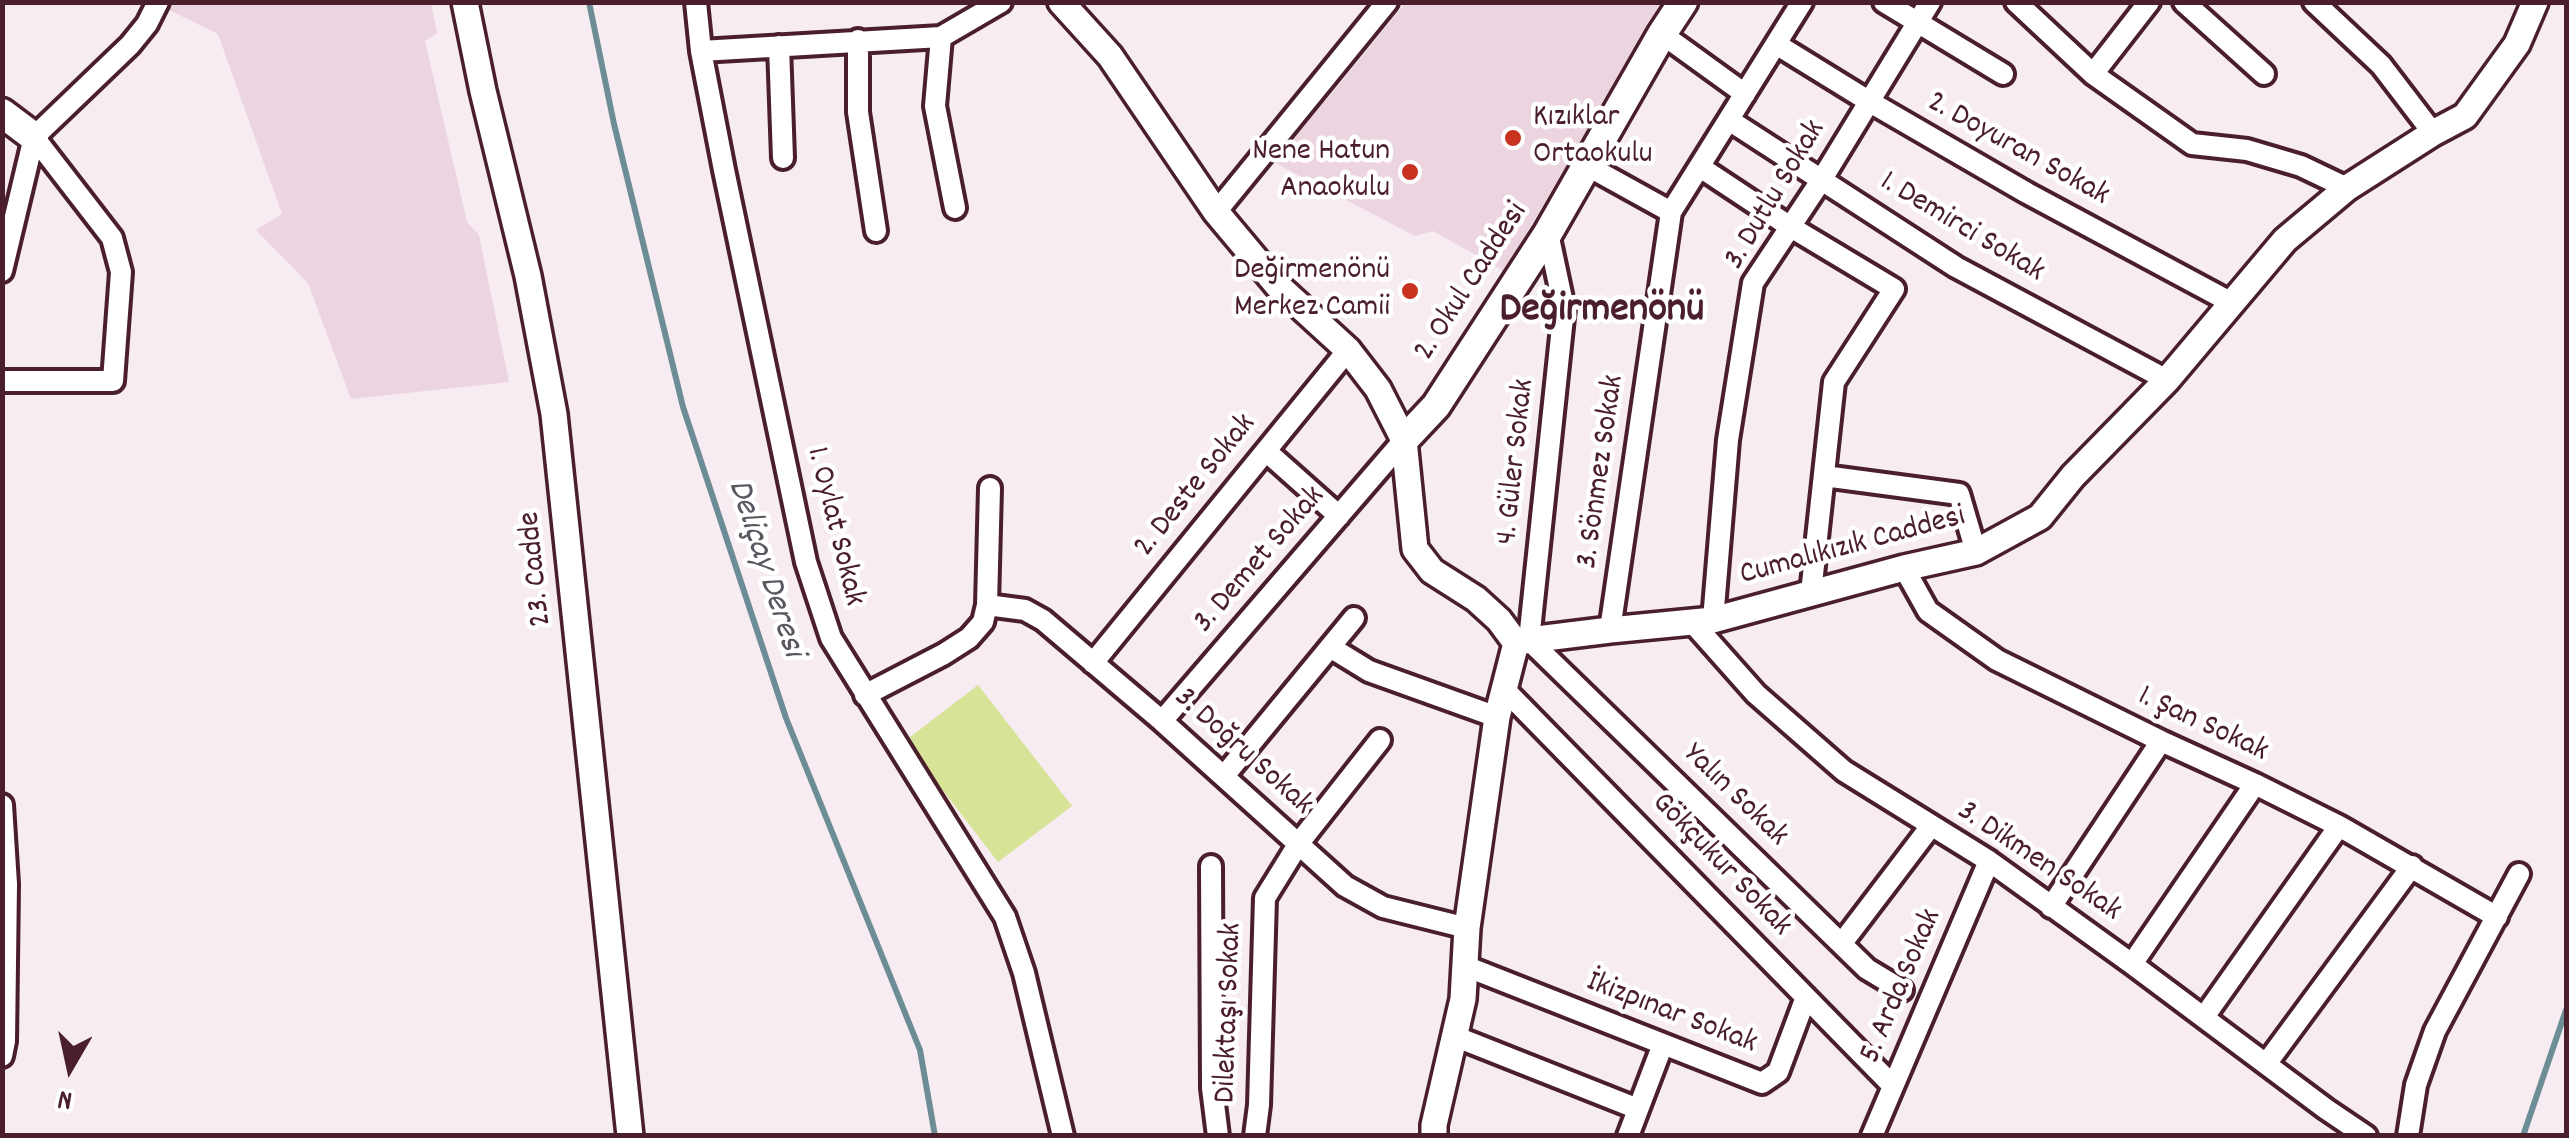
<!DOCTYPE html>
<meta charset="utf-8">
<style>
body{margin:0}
#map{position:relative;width:2569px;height:1138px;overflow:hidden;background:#f6ecf1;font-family:Dekko,sans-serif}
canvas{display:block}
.frame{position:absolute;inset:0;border:5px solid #4a1f2b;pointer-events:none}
.north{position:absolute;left:20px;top:1018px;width:100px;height:100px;-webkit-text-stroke:8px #fff;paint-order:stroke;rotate:189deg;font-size:28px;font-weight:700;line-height:40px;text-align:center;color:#4a1f2b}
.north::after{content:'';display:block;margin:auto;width:35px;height:45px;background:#4a1f2b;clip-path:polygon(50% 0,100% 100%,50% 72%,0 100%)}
</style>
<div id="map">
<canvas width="2569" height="1138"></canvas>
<div class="frame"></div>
<div class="north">N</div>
</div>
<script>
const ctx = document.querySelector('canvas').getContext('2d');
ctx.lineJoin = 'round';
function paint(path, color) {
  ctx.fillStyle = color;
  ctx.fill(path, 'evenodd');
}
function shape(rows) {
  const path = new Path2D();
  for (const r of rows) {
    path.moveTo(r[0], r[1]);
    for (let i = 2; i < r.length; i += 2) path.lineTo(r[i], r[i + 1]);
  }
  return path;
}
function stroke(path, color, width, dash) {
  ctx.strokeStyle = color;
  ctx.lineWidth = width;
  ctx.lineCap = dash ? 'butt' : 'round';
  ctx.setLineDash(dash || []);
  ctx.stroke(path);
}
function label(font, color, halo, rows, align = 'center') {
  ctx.font = font + ' Dekko,sans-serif';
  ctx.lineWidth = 9;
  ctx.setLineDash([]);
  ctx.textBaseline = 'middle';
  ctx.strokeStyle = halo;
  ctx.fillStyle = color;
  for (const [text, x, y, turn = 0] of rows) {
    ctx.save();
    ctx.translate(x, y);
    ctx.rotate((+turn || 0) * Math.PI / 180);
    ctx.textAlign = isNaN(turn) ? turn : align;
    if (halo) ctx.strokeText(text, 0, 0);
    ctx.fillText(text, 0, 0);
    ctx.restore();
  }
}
paint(shape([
 [171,2,431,3,437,33,425,41,467,222,479,235,509,382,351,399,308,283,256,230,282,214,218,34,169,10],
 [1405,3,1663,3,1504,271,1433,231,1415,236,1271,161,1333,92]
]), '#ecd5e0');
paint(shape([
 [978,685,1072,806,998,862,905,741]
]), '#d7e396');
stroke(shape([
 [589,2,614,124,683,407,786,718,920,1050,935,1136],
 [2523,1136,2566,1010]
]), '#6d8d96', 6);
const minor = shape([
 [696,2,701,51,724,170,806,562,831,638,1005,917,1024,973,1063,1136],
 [1884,2,2003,74],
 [2016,2,2093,74,2192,144,2247,150,2301,166,2347,188],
 [2184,2,2264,74],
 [2314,2,2381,65,2433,133],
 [1662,34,1745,94],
 [941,37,935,106,955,208],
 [858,40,858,112,876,231],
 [1776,44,1870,102,2027,193,2232,303],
 [779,46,783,158],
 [701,51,941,37,1001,2],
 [2093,74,2149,2],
 [1729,120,1956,267,2167,380],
 [1586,165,1671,212],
 [1700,167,1789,226,1894,289,1834,382,1811,593],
 [1216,212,1387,2],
 [1548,233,1564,308,1529,640,1867,969,1902,990],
 [2,271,34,137,130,45,147,24,158,2],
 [2,381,113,381,121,272,112,238,34,137],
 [1266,451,1339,516],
 [1824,476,1959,494,1976,552],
 [1904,568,1928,611,1997,660,2161,741,2255,784,2339,826,2497,917],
 [987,605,1025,610,1043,620,1162,721,1345,886,1383,907,1467,928],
 [1713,620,1728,440,1753,283,1822,179,1930,2],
 [1692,622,1756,694,1844,771,1989,861,2132,964,2326,1109,2366,1136],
 [1610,630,1671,212,1802,2],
 [1330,647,1369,671,1497,717],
 [1093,663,1348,350],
 [1504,689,1893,1086],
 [865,695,944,654,969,638,983,622,987,605,990,488],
 [1162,721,1404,440],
 [1224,776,1354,618],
 [2,805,7,884,5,1041,2,1056],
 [1211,866,1212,1088,1218,1136],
 [2051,907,2161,741],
 [1842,943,1931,826],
 [2132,964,2255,784],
 [1465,966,1762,1083,1778,1072,1806,997],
 [2204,1017,2339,826],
 [1454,1036,1638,1109],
 [2266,1064,2412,866],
 [1255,1136,1259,1105,1265,898,1299,843,1380,740],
 [1628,1136,1663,1044],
 [1872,1136,1989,861],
 [2408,1136,2416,1085,2435,1031,2519,874]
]);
const tertiary = shape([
 [465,2,483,91,528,276,554,414,630,1136],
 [1061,2,1110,56,1216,212,1278,286,1348,350,1378,389,1404,440,1415,549,1432,571,1476,599,1499,620,1516,643],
 [1434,1136,1434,1125,1463,999,1467,928,1497,717,1516,643,1529,640,1610,630,1713,620,1904,568,1976,552,2040,517,2073,476,2167,380,2285,240,2347,188,2433,133,2465,116,2517,44,2535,2]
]);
const secondary = shape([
 [2,113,34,137],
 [1404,440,1436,406,1548,233,1662,34,1683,2]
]);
stroke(minor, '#4a1f2b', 28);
stroke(tertiary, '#4a1f2b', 32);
stroke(secondary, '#4a1f2b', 35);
stroke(minor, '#fff', 20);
stroke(tertiary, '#fff', 25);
stroke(secondary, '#fff', 28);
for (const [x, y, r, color] of [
 [1513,138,10,"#c8321e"],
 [1410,172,10,"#c8321e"],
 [1410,291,10,"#c8321e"]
]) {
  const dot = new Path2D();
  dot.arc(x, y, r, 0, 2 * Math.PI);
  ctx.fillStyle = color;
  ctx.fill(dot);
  stroke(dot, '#fff', 4);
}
label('32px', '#4a1f2b', '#fff', [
 ["Kızıklar",1533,120,"left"],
 ["Ortaokulu",1533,157,"left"],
 ["Nene Hatun",1390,154],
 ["Anaokulu",1390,191],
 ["Değirmenönü",1390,273],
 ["Merkez Camii",1390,310]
], 'right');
label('32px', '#4a1f2b', '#fff', [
 ["2. Doyuran Sokak",2017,151,29],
 ["3. Dutlu Sokak",1777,196,-59],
 ["1. Demirci Sokak",1961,229,31],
 ["2. Okul Caddesi",1473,283,-57],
 ["4. Güler Sokak",1518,462,-84],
 ["3. Sönmez Sokak",1603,472,-82],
 ["2. Deste Sokak",1197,487,-51],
 ["1. Oylat Sokak",833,527,76],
 ["Cumalıkızık Caddesi",1853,548,-15],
 ["3. Demet Sokak",1261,561,-49],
 ["23. Cadde",538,569,-96],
 ["1. Şan Sokak",2202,726,25],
 ["3. Doğru Sokak",1242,753,42],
 ["Yalın Sokak",1734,797,44],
 ["3. Dikmen Sokak",2038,863,34],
 ["Gökçukur Sokak",1720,866,46],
 ["5. Arda Sokak",1903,987,-67],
 ["Dilektaşı Sokak",1231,1013,-88],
 ["İkizpınar Sokak",1671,1015,21]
]);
label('italic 35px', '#5c5661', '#fff', [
 ["Deliçay Deresi",763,569,72]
]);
label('bold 42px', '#4a1f2b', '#fff', [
 ["Değirmenönü",1602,313]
]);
</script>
